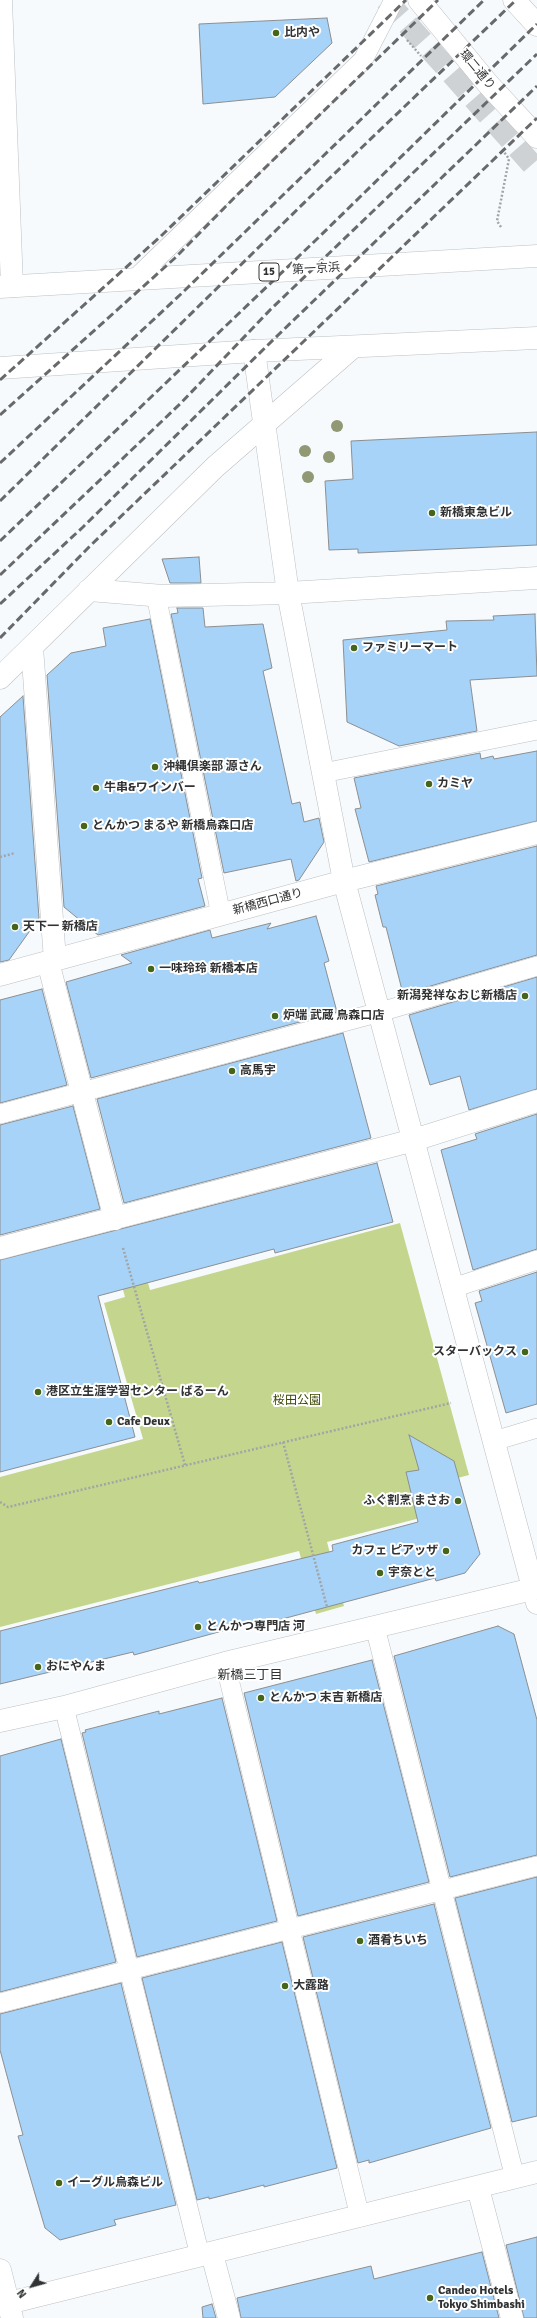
<!DOCTYPE html>
<meta charset="utf-8">
<style>
body{margin:0}
#map{position:relative;width:537px;height:2318px;overflow:hidden;background:#f7fafd;font-family:Signika,sans-serif}
canvas{display:block}
.north{position:absolute;left:12px;top:2266px;width:40px;height:40px;-webkit-text-stroke:3px #fff;paint-order:stroke;rotate:233deg;font-size:11px;font-weight:700;line-height:16px;text-align:center;color:#313233}
.north::after{content:'';display:block;margin:auto;width:14px;height:18px;background:#313233;clip-path:polygon(50% 0,100% 100%,50% 72%,0 100%)}
</style>
<div id="map">
<canvas width="537" height="2318"></canvas>
<div class="north">N</div>
</div>
<script>
const ctx = document.querySelector('canvas').getContext('2d');
ctx.lineJoin = 'round';
function paint(path, color) {
  ctx.fillStyle = color;
  ctx.fill(path, 'evenodd');
}
function shape(rows) {
  const path = new Path2D();
  for (const r of rows) {
    path.moveTo(r[0], r[1]);
    for (let i = 2; i < r.length; i += 2) path.lineTo(r[i], r[i + 1]);
  }
  return path;
}
function stroke(path, color, width, dash) {
  ctx.strokeStyle = color;
  ctx.lineWidth = width;
  ctx.lineCap = dash ? 'butt' : 'round';
  ctx.setLineDash(dash || []);
  ctx.stroke(path);
}
function label(font, color, halo, rows, align = 'center') {
  ctx.font = font + ' Signika,"Noto Sans JP",sans-serif';
  ctx.lineWidth = 4;
  ctx.setLineDash([]);
  ctx.textBaseline = 'middle';
  ctx.strokeStyle = halo;
  ctx.fillStyle = color;
  for (const [text, x, y, turn = 0] of rows) {
    ctx.save();
    ctx.translate(x, y);
    ctx.rotate((+turn || 0) * Math.PI / 180);
    ctx.textAlign = isNaN(turn) ? turn : align;
    if (halo) ctx.strokeText(text, 0, 0);
    ctx.fillText(text, 0, 0);
    ctx.restore();
  }
}
paint(shape([
 [400,1223,469,1475,420,1488,428,1516,327,1542,344,1606,316,1614,299,1551,0,1627,0,1477,143,1439,104,1303,125,1297,108,1237,133,1229,150,1290]
]), '#c4d68d');
const building = shape([
 [327,18,332,43,275,97,203,104,199,24,327,18],
 [537,432,537,545,358,553,358,549,329,550,325,481,353,479,351,441,537,432],
 [199,557,201,583,170,583,162,559,199,557],
 [177,608,203,608,205,627,263,624,272,668,263,671,292,804,300,802,304,822,319,818,324,842,299,880,296,881,291,859,224,873,171,614,178,613,177,608],
 [535,614,537,676,470,680,477,731,399,746,347,722,343,640,447,630,446,621,494,620,493,616,535,614],
 [150,619,202,878,198,879,205,906,98,935,64,907,47,675,71,653,106,646,103,628,150,619],
 [23,696,39,918,9,960,0,962,0,717,23,696],
 [537,751,537,821,369,862,355,809,361,808,354,778,480,753,481,759,493,756,494,759,537,751],
 [537,846,537,955,403,994,386,927,383,927,375,895,378,894,376,886,537,846],
 [316,916,329,961,324,963,337,1012,91,1078,66,982,132,963,121,955,210,930,212,938,271,923,267,929,316,916],
 [537,977,537,1089,469,1110,460,1076,430,1085,409,1015,537,977],
 [42,989,67,1085,0,1103,0,1000,42,989],
 [343,1033,371,1138,124,1203,97,1099,343,1033],
 [73,1106,100,1209,0,1235,0,1125,73,1106],
 [537,1114,537,1249,473,1270,441,1150,477,1139,475,1134,537,1114],
 [377,1163,393,1222,275,1253,274,1249,98,1296,135,1437,0,1472,0,1260,377,1163],
 [537,1272,537,1404,506,1413,475,1303,482,1301,479,1291,537,1272],
 [409,1435,454,1461,480,1554,465,1573,436,1581,435,1578,260,1625,259,1621,134,1655,133,1652,0,1684,0,1631,198,1581,199,1583,333,1551,332,1545,418,1522,406,1472,419,1470,409,1435],
 [498,1626,514,1634,537,1720,537,1855,450,1877,394,1656,498,1626],
 [372,1660,429,1882,298,1916,244,1693,372,1660],
 [222,1698,277,1921,137,1957,82,1733,86,1732,85,1730,159,1711,159,1714,222,1698],
 [61,1739,116,1962,0,1992,0,1756,61,1739],
 [537,1877,537,2116,512,2122,455,1898,537,1877],
 [434,1904,491,2128,369,2163,369,2160,358,2163,303,1937,434,1904],
 [282,1942,337,2168,264,2187,264,2185,209,2199,209,2197,197,2200,142,1978,282,1942],
 [121,1983,176,2205,114,2220,116,2225,60,2240,45,2228,18,2136,23,2135,0,2050,0,2014,121,1983],
 [537,2237,537,2318,524,2318,506,2245,537,2237],
 [482,2252,499,2318,241,2318,237,2298,371,2266,374,2279,482,2252],
 [212,2304,216,2318,203,2318,202,2307,212,2304]
]);
paint(building, '#a6d3f7');
stroke(building, '#8c8f92', 1);
stroke(shape([
 [386,0,537,170]
]), '#cfd2d5', 22, [22, 11]);
const service = shape([
 [135,279,363,60,394,0],
 [156,595,221,915],
 [323,773,537,730],
 [0,1114,380,1012,537,966],
 [453,1288,537,1260],
 [494,1441,537,1428],
 [375,1627,515,2178],
 [225,1663,360,2217],
 [64,1707,200,2256],
 [0,2003,537,1866]
]);
const pedestrian = shape([
 [212,2254,229,2318]
]);
const minor = shape([
 [1,1,12,286],
 [254,351,288,593,344,881,537,1603],
 [89,590,163,596,288,593,537,578],
 [32,647,55,960],
 [0,678,215,467,353,347],
 [48,962,115,1219],
 [0,975,344,881,537,833],
 [0,1248,414,1140,537,1101],
 [0,1721,64,1707,225,1663,537,1588],
 [478,2188,512,2318]
]);
const tertiary = shape([
 [0,2270,12,2318],
 [0,2305,537,2172]
]);
const secondary = shape([
 [419,0,488,84,537,137],
 [514,0,537,25]
]);
const trunk = shape([
 [0,287,537,256],
 [0,368,254,351,537,338]
]);
stroke(service, '#bcc0c2', 20);
stroke(pedestrian, '#bcc0c2', 23);
stroke(minor, '#bcc0c2', 23);
stroke(tertiary, '#bcc0c2', 23);
stroke(secondary, '#bcc0c2', 23);
stroke(trunk, '#bcc0c2', 23);
stroke(shape([
 [407,40,421,56],
 [501,227,497,221,509,159,502,149],
 [0,857,15,853],
 [123,1248,185,1465],
 [283,1442,327,1607],
 [0,1502,8,1507,451,1403]
]), '#a2a4a6', 2.5, [2, 2]);
stroke(service, '#fff', 19);
stroke(pedestrian, '#fff', 22);
stroke(minor, '#fff', 22);
stroke(tertiary, '#fff', 22);
stroke(secondary, '#fff', 22);
stroke(trunk, '#fff', 22);
stroke(shape([
 [0,380,160,237,406,0],
 [0,415,175,258,235,197,438,0],
 [0,463,181,294,484,0],
 [0,501,310,197,516,0],
 [0,541,318,238,537,24],
 [0,575,180,404,271,309,537,54],
 [0,604,83,527,275,338,537,86],
 [0,638,90,546,537,118]
]), '#67696a', 3, [8, 4]);
ctx.fillStyle = '#909874';
for (const [x, y] of [
 [337,426],
 [305,451],
 [329,457],
 [308,477]
]) {
  ctx.beginPath();
  ctx.arc(x, y, 6, 0, 2 * Math.PI);
  ctx.fill();
}
for (const [x, y, r, color] of [
 [276,33,4,"#44651a"],
 [432,513,4,"#44651a"],
 [354,648,4,"#44651a"],
 [155,767,4,"#44651a"],
 [429,784,4,"#44651a"],
 [96,788,4,"#44651a"],
 [84,826,4,"#44651a"],
 [15,927,4,"#44651a"],
 [151,969,4,"#44651a"],
 [525,996,4,"#44651a"],
 [275,1016,4,"#44651a"],
 [232,1071,4,"#44651a"],
 [525,1352,4,"#44651a"],
 [38,1392,4,"#44651a"],
 [109,1422,4,"#44651a"],
 [458,1501,4,"#44651a"],
 [446,1551,4,"#44651a"],
 [380,1573,4,"#44651a"],
 [198,1627,4,"#44651a"],
 [38,1667,4,"#44651a"],
 [261,1698,4,"#44651a"],
 [360,1941,4,"#44651a"],
 [285,1986,4,"#44651a"],
 [59,2183,4,"#44651a"],
 [430,2298,4,"#44651a"]
]) {
  const dot = new Path2D();
  dot.arc(x, y, r, 0, 2 * Math.PI);
  ctx.fillStyle = color;
  ctx.fill(dot);
  stroke(dot, '#fff', 1.5);
}
for (const [x, y, w] of [
 [269,272,20]
]) {
  const box = new Path2D();
  box.roundRect(x - w / 2, y - 9, w, 18, 3);
  ctx.fillStyle = '#fff';
  ctx.fill(box);
  stroke(box, '#313233', 1);
}
label('bold 11px', '#313233', null, [
 ["15",269,272]
]);
label('bold 12px', '#313233', '#fff', [
 ["比内や",284,33],
 ["新橋東急ビル",440,513],
 ["ファミリーマート",362,648],
 ["沖縄倶楽部 源さん",163,767],
 ["カミヤ",437,784],
 ["牛串&ワインバー",104,788],
 ["とんかつ まるや 新橋烏森口店",92,826],
 ["天下一 新橋店",23,927],
 ["一味玲玲 新橋本店",159,969],
 ["新潟発祥なおじ新橋店",517,996,"right"],
 ["炉端 武蔵 鳥森口店",283,1016],
 ["高馬宇",240,1071],
 ["スターバックス",517,1352,"right"],
 ["港区立生涯学習センター ばるーん",46,1392],
 ["Cafe Deux",117,1422],
 ["ふぐ割烹 まさお",450,1501,"right"],
 ["カフェ ピアッザ",438,1551,"right"],
 ["宇奈とと",388,1573],
 ["とんかつ専門店 河",206,1627],
 ["おにやんま",46,1667],
 ["とんかつ 末吉 新橋店",269,1698],
 ["酒肴ちいち",368,1941],
 ["大露路",293,1986],
 ["イーグル烏森ビル",67,2183],
 ["Candeo Hotels",438,2291],
 ["Tokyo Shimbashi",438,2305]
], 'left');
label('12px', '#313233', '#fff', [
 ["環二通り",477,70,50],
 ["第一京浜",316,269,-3],
 ["新橋西口通り",268,902,-15]
]);
label('12px', '#3c4804', '#fff', [
 ["桜田公園",297,1401]
]);
label('13px', '#313233', '#fff', [
 ["新橋三丁目",250,1676]
]);
</script>
